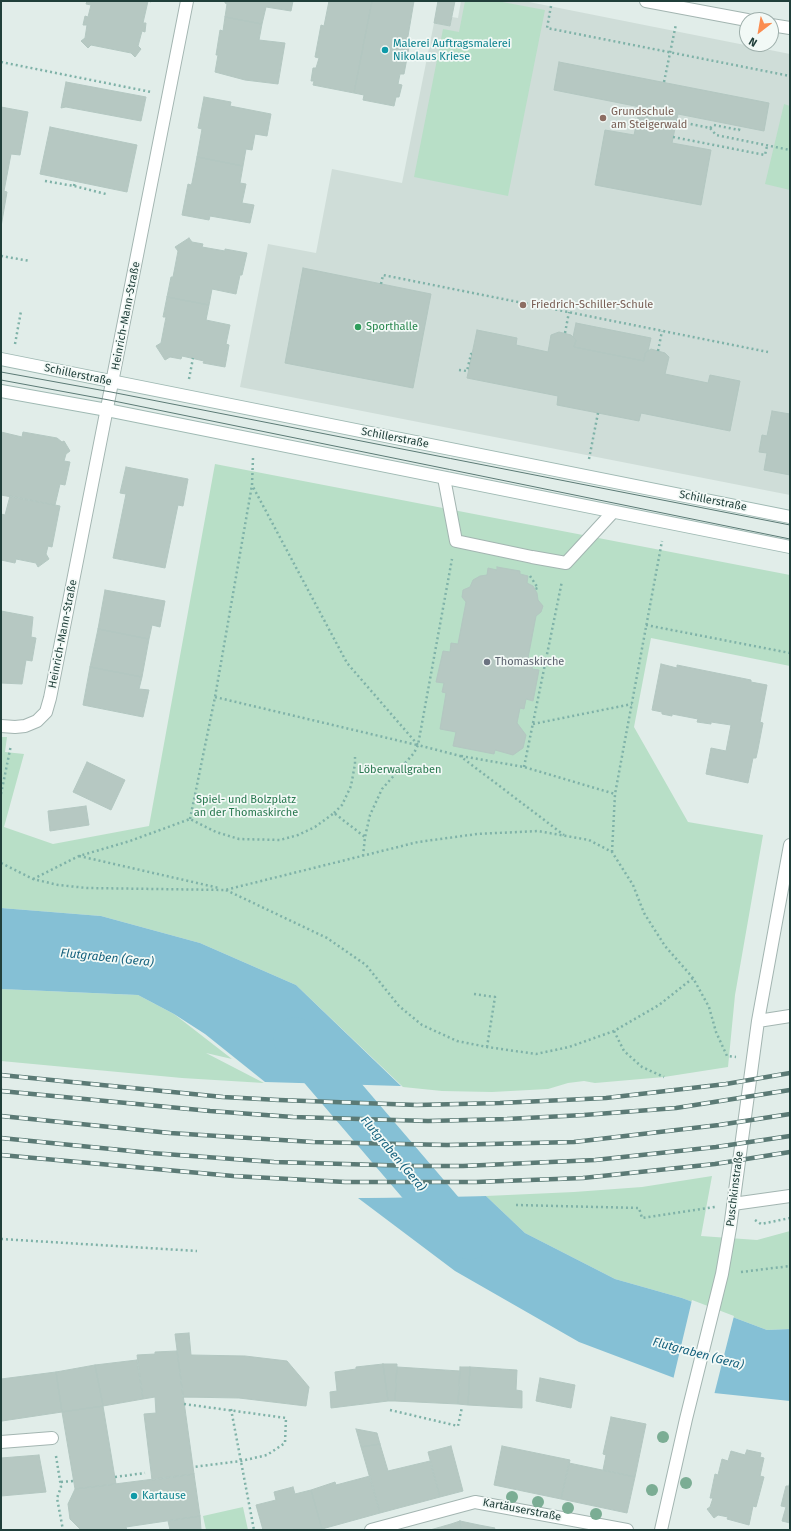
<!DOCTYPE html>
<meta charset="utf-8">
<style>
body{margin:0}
#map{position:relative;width:791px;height:1531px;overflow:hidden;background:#e1ede9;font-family:"Fira Sans",sans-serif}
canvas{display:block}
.frame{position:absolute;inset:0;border:2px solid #203f3a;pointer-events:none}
.north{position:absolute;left:739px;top:12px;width:40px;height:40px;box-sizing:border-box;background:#f2f9f6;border:1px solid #9eafab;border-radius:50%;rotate:211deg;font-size:11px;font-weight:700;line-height:16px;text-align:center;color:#203f3a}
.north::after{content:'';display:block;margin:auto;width:14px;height:18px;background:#fb8d51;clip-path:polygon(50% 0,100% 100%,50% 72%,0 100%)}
</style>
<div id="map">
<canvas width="791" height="1531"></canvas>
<div class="frame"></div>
<div class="north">N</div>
</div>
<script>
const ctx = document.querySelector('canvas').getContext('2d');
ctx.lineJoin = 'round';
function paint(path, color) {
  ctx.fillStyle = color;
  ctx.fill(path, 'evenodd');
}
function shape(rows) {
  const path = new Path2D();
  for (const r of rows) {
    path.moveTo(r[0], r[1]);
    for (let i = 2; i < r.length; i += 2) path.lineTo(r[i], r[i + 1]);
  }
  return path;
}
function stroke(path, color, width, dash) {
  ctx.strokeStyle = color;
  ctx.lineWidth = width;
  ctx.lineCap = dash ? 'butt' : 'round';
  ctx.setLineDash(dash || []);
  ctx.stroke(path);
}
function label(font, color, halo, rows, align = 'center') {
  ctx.font = font + ' "Fira Sans",sans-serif';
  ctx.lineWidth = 3.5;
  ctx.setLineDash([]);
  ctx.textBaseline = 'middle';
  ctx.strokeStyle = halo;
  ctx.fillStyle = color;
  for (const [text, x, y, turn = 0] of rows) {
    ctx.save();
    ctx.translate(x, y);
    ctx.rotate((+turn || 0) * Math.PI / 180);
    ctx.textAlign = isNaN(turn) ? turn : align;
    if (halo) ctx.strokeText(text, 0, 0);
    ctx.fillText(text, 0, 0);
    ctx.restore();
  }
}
paint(shape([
 [461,1,524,1,790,54,790,495,240,387,268,244,316,253,332,169,402,183,434,23,450,26,452,17,458,18]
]), '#cfddd8');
paint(shape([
 [465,1,497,1,545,10,508,196,414,177,443,29,459,32],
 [784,104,790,106,790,190,765,184],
 [215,464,790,575,790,666,651,638,634,727,688,822,763,835,735,995,728,1067,664,1077,595,1083,584,1081,568,1083,548,1089,492,1092,442,1091,403,1087,296,985,200,943,101,916,1,908,1,737,7,737,5,752,24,754,4,827,53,844,149,826],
 [1,989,138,995,174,1014,232,1059,206,1053,264,1083,182,1078,1,1061],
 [712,1176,701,1236,757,1240,790,1231,790,1329,767,1330,682,1298,615,1279,525,1233,486,1196,574,1192,642,1187],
 [243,1507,248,1530,206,1530,203,1516]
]), '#b8dfc7');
paint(shape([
 [1,908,101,916,200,943,296,985,401,1086,265,1082,205,1034,174,1014,138,995,1,989],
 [486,1196,525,1233,615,1279,682,1298,767,1330,790,1329,790,1401,714,1393,579,1342,455,1271,358,1198]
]), '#85c0d5');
paint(shape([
 [264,1083,402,1087,265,1084],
 [485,1194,486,1196,358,1198,356,1196],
 [692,1300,734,1316,714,1395,673,1380]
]), '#e1ede9');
stroke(shape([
 [295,1039,460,1232,470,1238]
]), '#85c0d5', 43);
const building = shape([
 [87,1,151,1,151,2,148,1,143,23,146,23,145,32,142,31,138,46,141,49,135,57,131,53,91,45,88,48,81,41,85,38,87,25,83,25,85,16,88,17,91,5,86,4,87,1],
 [225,1,293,1,291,11,266,7,262,24,225,17,227,4,225,3,225,1],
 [329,1,372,1,354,93,313,85,314,81,311,81,313,68,316,68,319,58,315,57,321,25,324,26,329,1],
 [372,1,414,1,407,42,410,42,404,74,400,74,398,84,402,85,399,97,396,97,394,106,363,100,364,95,354,93,372,1],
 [438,1,455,1,450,26,434,23,438,1],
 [225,17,262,24,259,40,285,43,278,84,245,80,215,72,218,55,216,55,220,30,223,31,225,17],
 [559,62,769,103,764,131,678,114,672,143,711,150,701,205,595,185,605,130,634,135,640,107,554,90,559,62],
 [66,82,146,97,141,121,66,107,61,108,66,82],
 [204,97,231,102,230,106,271,114,267,136,255,134,252,150,246,149,243,166,197,157,202,129,198,128,204,97],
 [1,107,28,112,20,155,11,154,4,191,7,192,1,227,1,107],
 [50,127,137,145,127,192,40,174,50,127],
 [197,157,243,166,240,183,246,184,242,203,254,205,250,223,210,216,209,220,182,215,188,184,191,185,192,183,197,157],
 [189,238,192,242,203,244,202,247,225,251,225,249,247,253,242,275,240,275,236,294,212,289,209,305,167,297,171,277,173,277,178,251,175,247,189,238],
 [303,268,431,294,413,388,285,363,303,268],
 [167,297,209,305,206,320,230,325,226,344,229,345,225,367,203,363,204,361,182,356,181,359,170,357,165,360,156,346,161,343,166,317,163,317,167,297],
 [576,323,651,338,648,351,645,353,644,361,574,347,576,340,573,337,576,323],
 [477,330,517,338,516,345,548,352,551,335,559,332,571,335,576,340,574,347,644,361,645,353,651,349,665,353,669,357,665,374,708,383,710,375,740,381,730,431,641,413,639,421,557,405,558,396,467,378,477,330],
 [772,411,790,414,790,475,764,470,767,453,759,452,762,435,767,436,772,411],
 [1,432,22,437,23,432,57,438,62,442,64,441,70,451,66,454,64,461,70,462,65,485,60,484,55,505,1,495,1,432],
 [126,467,188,479,183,506,178,505,165,568,113,558,126,494,120,493,126,467],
 [10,496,60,506,52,547,48,546,46,554,49,559,38,567,36,563,16,559,15,563,1,560,1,514,5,515,10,496],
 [497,567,520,571,520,574,528,576,527,583,533,586,537,593,538,600,543,606,541,612,536,616,528,658,534,659,532,669,539,670,533,701,526,699,524,709,520,708,517,723,526,735,523,748,513,755,495,750,494,754,453,746,456,732,440,729,446,693,442,692,444,683,436,682,443,651,450,652,451,643,458,644,466,602,462,597,463,590,470,587,473,580,480,576,487,575,488,568,497,570,497,567],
 [105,590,165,601,160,627,152,625,149,639,98,629,105,590],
 [1,611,33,617,31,637,36,638,32,661,26,660,22,684,1,683,1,611],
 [98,629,149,639,142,677,90,667,98,629],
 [661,664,677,668,677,665,751,680,751,682,767,685,760,722,763,723,758,749,756,758,753,758,748,783,706,774,711,748,726,751,731,725,711,722,711,724,697,722,698,719,672,714,672,716,662,714,662,712,652,710,661,664],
 [90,667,142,677,139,689,149,690,143,717,83,705,90,667],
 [87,762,125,780,111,810,73,792,87,762],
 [86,806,89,825,50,831,48,811,86,806],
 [189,1333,191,1355,245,1356,287,1361,309,1387,306,1406,239,1398,183,1397,175,1334,189,1333],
 [177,1351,194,1474,152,1480,144,1414,156,1413,155,1397,143,1399,137,1355,155,1354,155,1352,177,1351],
 [137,1360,143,1399,103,1406,95,1365,137,1360],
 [383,1364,388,1401,331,1408,330,1392,337,1391,335,1372,356,1369,356,1367,383,1364],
 [383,1364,397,1364,395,1401,388,1401,383,1364],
 [95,1365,103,1406,62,1412,56,1372,95,1365],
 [397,1367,460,1371,458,1404,395,1401,397,1367],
 [460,1367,470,1367,468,1405,458,1404,460,1367],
 [470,1367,517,1370,516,1390,522,1391,522,1408,468,1405,470,1367],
 [56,1372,62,1412,2,1421,1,1379,56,1372],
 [540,1378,575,1385,571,1408,536,1401,540,1378],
 [103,1406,116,1484,75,1489,62,1412,103,1406],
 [611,1417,646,1424,635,1477,603,1470,606,1455,603,1454,611,1417],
 [356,1429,377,1433,380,1444,361,1447,356,1429],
 [380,1444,388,1471,430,1461,440,1497,380,1513,361,1447,380,1444],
 [451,1446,463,1491,440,1497,428,1452,451,1446],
 [502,1446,570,1460,561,1499,494,1485,502,1446],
 [747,1450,761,1453,760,1457,764,1458,760,1476,764,1477,756,1507,753,1506,749,1525,727,1519,728,1517,718,1515,714,1518,707,1509,710,1507,713,1498,710,1498,715,1474,718,1475,722,1459,728,1461,731,1451,745,1455,747,1450],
 [39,1455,46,1492,1,1496,1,1458,39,1455],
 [569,1463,635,1477,627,1513,561,1499,569,1463],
 [194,1474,200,1516,126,1527,127,1530,81,1530,70,1519,68,1504,75,1489,194,1474],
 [370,1476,380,1513,322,1529,311,1490,335,1482,336,1485,370,1476],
 [790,1480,790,1523,782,1521,786,1507,781,1506,786,1486,789,1486,790,1480],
 [293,1487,295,1494,311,1490,322,1529,263,1530,256,1505,276,1500,274,1492,293,1487],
 [200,1516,201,1530,170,1530,168,1521,200,1516],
 [460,1521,461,1530,430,1530,451,1524,460,1521],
 [460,1521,479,1525,495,1528,494,1530,461,1530,460,1521]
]);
paint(building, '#b6c8c2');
stroke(building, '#b3c7c1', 1);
const service = shape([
 [444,478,456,541,532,557,566,563,613,512]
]);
const minor = shape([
 [646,1,747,20],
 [771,25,790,28],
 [1,726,15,727,25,726,37,721,46,712,50,698,187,1],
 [758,1021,790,1016],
 [733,1204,790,1196],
 [1,1442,52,1438],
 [371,1530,475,1502,627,1530],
 [661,1530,686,1419,722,1274,730,1228,758,1021,790,845]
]);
const secondary = shape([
 [1,359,790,517],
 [1,391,107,410,790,547]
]);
stroke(service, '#a3b5b1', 14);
stroke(minor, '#a3b5b1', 14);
stroke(secondary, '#9fb9b3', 14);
stroke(shape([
 [551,6,547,28,790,76],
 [1,62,151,92],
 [664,82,676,24],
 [676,121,710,128,716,135,790,150],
 [710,128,714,125,739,130,740,126],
 [673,137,765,155,767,146],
 [45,181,74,186,106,194],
 [74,186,75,181],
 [1,256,30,261],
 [381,284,383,275,768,352],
 [565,333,569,312],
 [15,344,21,311],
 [658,351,662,331],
 [459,370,467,371,471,354,472,354],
 [189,379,193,358],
 [253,458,252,485,347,663,418,745,460,756,564,835],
 [589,459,598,413],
 [530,576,538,588,535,589],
 [646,625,790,653],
 [215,697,417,745],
 [533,724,632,704],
 [461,756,524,767,615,794],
 [524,767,562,581],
 [1,794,11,745],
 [334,813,342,805,351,786,355,764,355,757],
 [190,819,215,697,252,485],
 [612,852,615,794,662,541],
 [79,856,219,888],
 [363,856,365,837,370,815,382,789,414,753,418,745,452,559],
 [1,863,33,879,58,885,87,888,225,890,418,842,477,834,538,831,589,840,612,852,633,885,644,913,665,946,693,978,709,1007,716,1032,727,1056,736,1057],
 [33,879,79,856,130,841,190,819,216,832,239,839,280,840,298,835,315,827,334,813,365,837],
 [226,890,327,938,366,965,399,1006,422,1025,457,1041,487,1047,536,1054,569,1047,614,1031,659,1005,693,978],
 [474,994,495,997,487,1047],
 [614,1031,624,1051,642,1067,664,1077],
 [516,1205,639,1208,642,1218,715,1207],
 [755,1220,761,1224,790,1218],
 [1,1239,197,1251],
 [741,1272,790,1266],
 [184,1404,286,1418,285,1443,267,1455,241,1461,193,1467],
 [231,1409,254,1530],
 [390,1410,458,1426,462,1407],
 [56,1456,61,1487,57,1498,63,1530],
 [115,1477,145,1473],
 [61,1482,74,1481]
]), '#7fb2a8', 2.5, [2, 3]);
stroke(service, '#fff', 12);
stroke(minor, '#fff', 12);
stroke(secondary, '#fff', 12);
stroke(shape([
 [1,372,111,392,790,525],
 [1,380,109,400,790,539]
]), '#5b7a75', 1);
const rail = shape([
 [1,1075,223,1097,279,1100,417,1105,500,1103,606,1098,726,1084,790,1073],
 [1,1091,210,1111,293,1117,428,1121,507,1119,584,1115,676,1108,790,1090],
 [1,1116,170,1133,313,1142,447,1145,574,1142,719,1125,790,1114],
 [1,1138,151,1153,274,1162,415,1166,463,1166,595,1160,716,1147,790,1136],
 [1,1155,233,1176,345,1182,476,1182,583,1178,715,1164,790,1152]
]);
stroke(rail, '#5b7a75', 4.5);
stroke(rail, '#f2f9f6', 3, [9]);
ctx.fillStyle = '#7bad94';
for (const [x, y] of [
 [663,1437],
 [686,1483],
 [652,1490],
 [512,1497],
 [538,1502],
 [568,1508],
 [596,1514]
]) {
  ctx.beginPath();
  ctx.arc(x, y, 6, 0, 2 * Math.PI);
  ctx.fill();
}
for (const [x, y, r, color] of [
 [385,50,4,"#0f9aa8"],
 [603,118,4,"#8d6e63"],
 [523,305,4,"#8d6e63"],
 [358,327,4,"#2e9e5b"],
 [487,662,4,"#6b7280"],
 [134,1496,4,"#0f9aa8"]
]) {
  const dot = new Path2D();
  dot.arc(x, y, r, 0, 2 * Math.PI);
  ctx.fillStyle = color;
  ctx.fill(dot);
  stroke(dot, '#f2f9f6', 1.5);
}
label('11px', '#0d838f', '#f2f9f6', [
 ["Malerei Auftragsmalerei",393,44],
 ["Nikolaus Kriese",393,57],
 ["Kartause",142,1496]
], 'left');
label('11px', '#785e54', '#f2f9f6', [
 ["Grundschule",611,112],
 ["am Steigerwald",611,125],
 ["Friedrich-Schiller-Schule",531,305]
], 'left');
label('11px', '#203f3a', '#f2f9f6', [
 ["Heinrich-Mann-Straße",126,316,-79],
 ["Schillerstraße",78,375,12],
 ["Schillerstraße",395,438,11],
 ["Schillerstraße",713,501,11],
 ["Heinrich-Mann-Straße",63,634,-79],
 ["Puschkinstraße",735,1189,-83],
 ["Kartäuserstraße",522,1510,11]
]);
label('11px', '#27864d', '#f2f9f6', [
 ["Sporthalle",366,327]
], 'left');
label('11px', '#5b616d', '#f2f9f6', [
 ["Thomaskirche",495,662]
], 'left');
label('11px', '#28784f', '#f2f9f6', [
 ["Löberwallgraben",400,770],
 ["Spiel- und Bolzplatz",246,800],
 ["an der Thomaskirche",246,813]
]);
label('italic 12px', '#16627e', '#f2f9f6', [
 ["Flutgraben (Gera)",107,958,6],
 ["Flutgraben (Gera)",393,1154,50],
 ["Flutgraben (Gera)",698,1354,15]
]);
</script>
